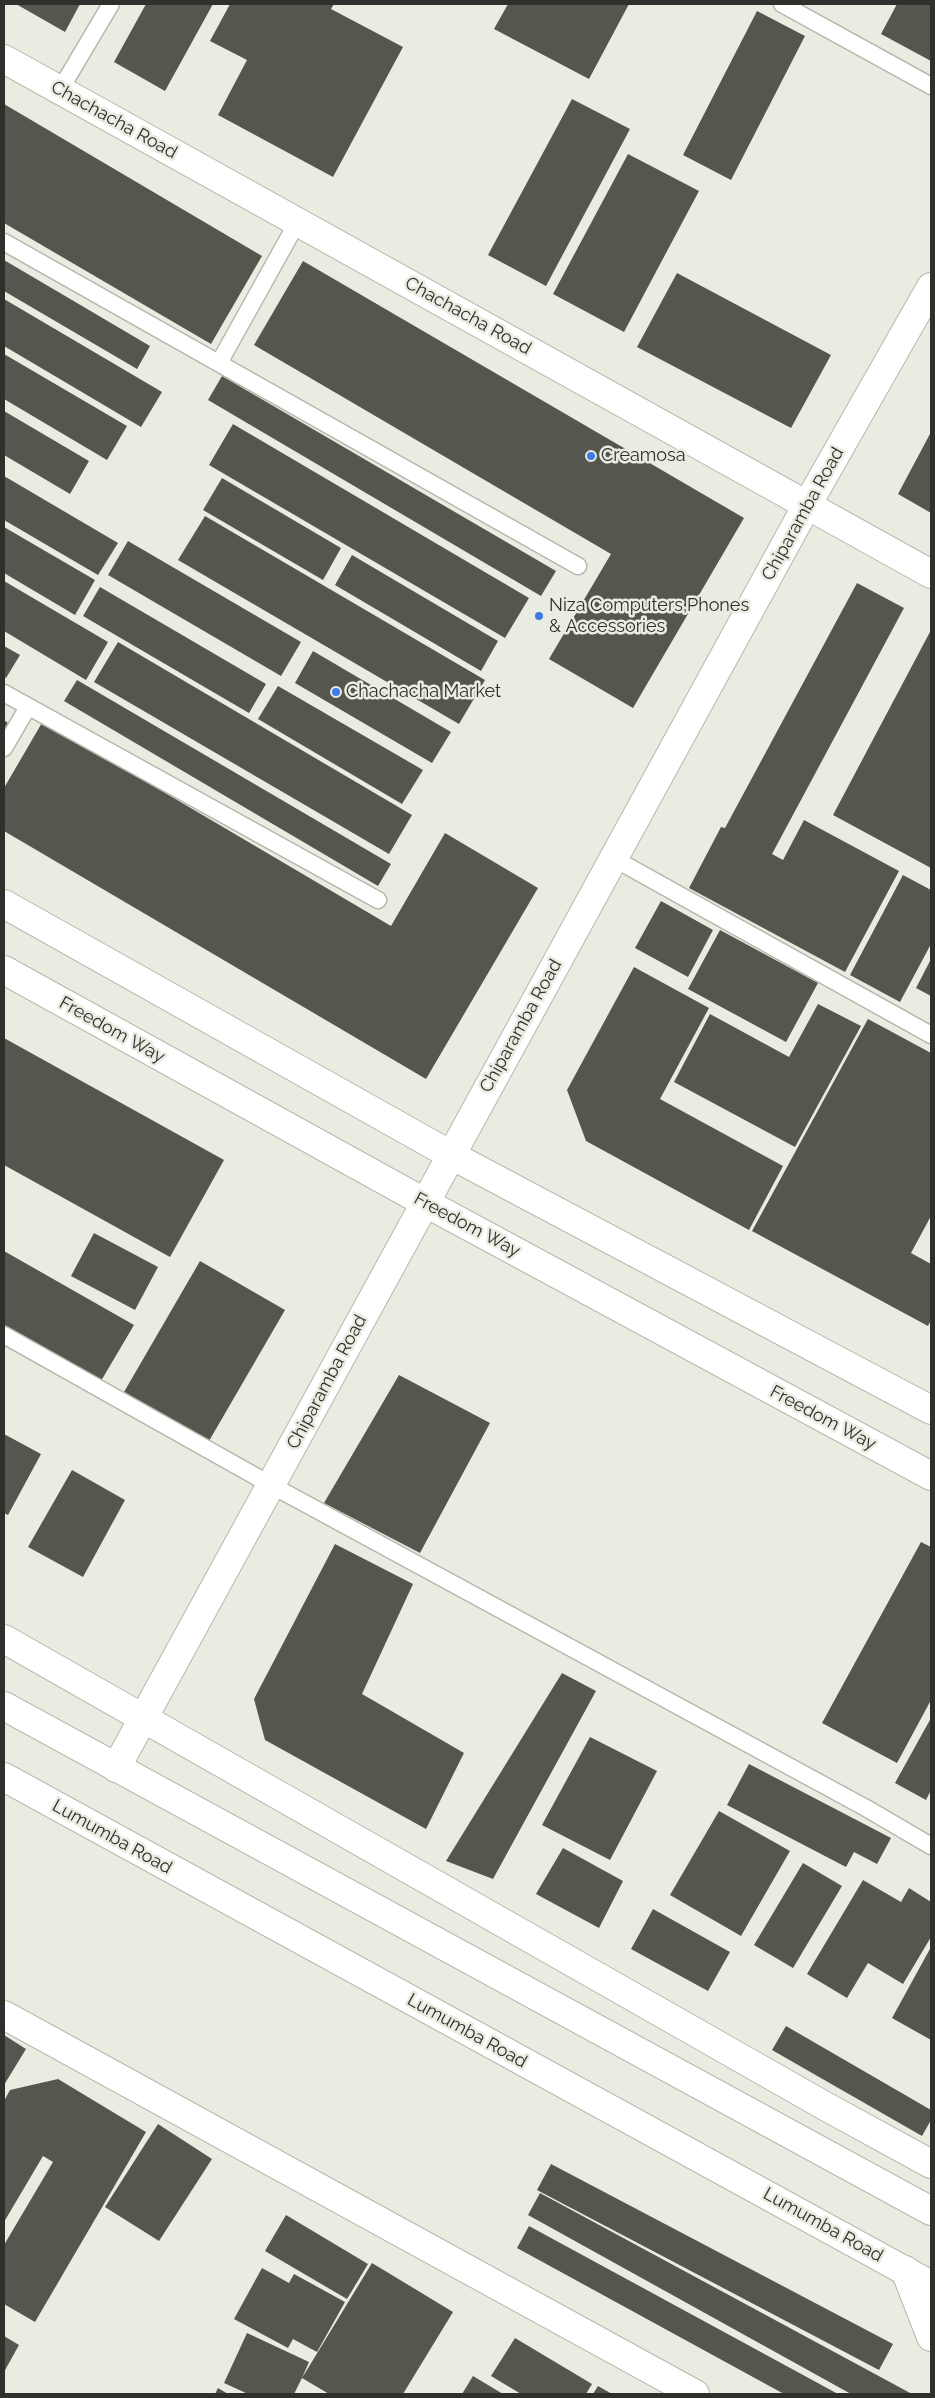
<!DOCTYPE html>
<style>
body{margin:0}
#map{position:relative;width:935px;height:2398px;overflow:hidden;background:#ebece1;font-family:Raleway,sans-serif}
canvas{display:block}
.frame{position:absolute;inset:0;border:5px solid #2f2f2b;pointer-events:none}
</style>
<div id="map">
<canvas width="935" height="2398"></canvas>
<div class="frame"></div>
</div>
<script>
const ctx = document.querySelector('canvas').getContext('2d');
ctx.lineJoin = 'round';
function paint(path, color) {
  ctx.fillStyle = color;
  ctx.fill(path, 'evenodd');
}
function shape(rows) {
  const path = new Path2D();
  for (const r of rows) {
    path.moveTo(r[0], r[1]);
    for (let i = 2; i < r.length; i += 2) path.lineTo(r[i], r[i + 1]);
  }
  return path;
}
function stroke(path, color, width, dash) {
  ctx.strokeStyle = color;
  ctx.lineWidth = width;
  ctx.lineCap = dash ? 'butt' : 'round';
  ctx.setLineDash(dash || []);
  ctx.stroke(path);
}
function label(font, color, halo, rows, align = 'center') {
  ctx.font = font + ' Raleway,sans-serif';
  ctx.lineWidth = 5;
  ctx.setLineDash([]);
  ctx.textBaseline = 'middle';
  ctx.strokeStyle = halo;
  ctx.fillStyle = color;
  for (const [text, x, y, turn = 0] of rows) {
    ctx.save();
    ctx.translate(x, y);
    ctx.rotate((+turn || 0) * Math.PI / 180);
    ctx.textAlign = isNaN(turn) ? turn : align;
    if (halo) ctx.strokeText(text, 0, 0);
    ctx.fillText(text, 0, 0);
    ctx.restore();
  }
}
paint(shape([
 [16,4,80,4,65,32],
 [146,4,213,4,165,91,114,62],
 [230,4,334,4,331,9,403,47,333,177,218,115,247,60,210,41],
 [508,4,629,4,589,79,494,29],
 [897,4,931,4,931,61,881,34],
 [757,11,805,36,731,180,683,155],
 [572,99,630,129,546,286,488,255],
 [4,104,262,256,211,344,4,223],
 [628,154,699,191,624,332,553,294],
 [4,260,150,346,137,369,4,291],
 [303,261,744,518,633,708,549,659,611,554,254,345],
 [677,273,831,355,791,428,637,347],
 [4,299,162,392,141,427,4,346],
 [4,354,127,426,107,460,4,399],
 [222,376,556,571,541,596,208,400],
 [4,411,89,461,70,494,4,455],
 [233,424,529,598,505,638,209,465],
 [931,432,931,513,898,494],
 [4,476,118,543,98,575,4,520],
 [222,478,341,548,323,580,203,510],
 [205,516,485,680,459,724,178,560],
 [4,527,95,580,75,615,4,573],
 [128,541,301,642,281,676,108,575],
 [352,555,498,641,481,671,335,585],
 [4,581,108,642,86,680,4,631],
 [857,583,904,608,772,854,783,860,804,820,899,871,845,972,689,888,721,827,725,828],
 [100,587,266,684,249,713,83,616],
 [931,630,931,868,833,815],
 [118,642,412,815,389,854,94,682],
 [4,646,20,655,6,678,4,677],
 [313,651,451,732,432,763,295,683],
 [77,680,391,864,378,886,64,701],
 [278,686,423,770,402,804,258,719],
 [4,720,8,723,4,730],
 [43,721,391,926,445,833,538,888,426,1079,4,831,4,788],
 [903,875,931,890,931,944,900,1002,850,975],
 [661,901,713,930,688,977,635,948],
 [720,930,818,983,786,1042,688,989],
 [931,959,931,996,916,988],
 [634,967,709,1008,660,1099,783,1166,749,1230,586,1141,567,1090],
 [818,1004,861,1026,795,1147,674,1082,710,1014,789,1057],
 [868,1019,931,1053,931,1216,911,1253,931,1264,931,1320,928,1326,752,1231],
 [4,1038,224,1160,170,1257,4,1165],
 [94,1233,158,1267,135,1310,71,1276],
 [4,1251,134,1325,101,1381,4,1325],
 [200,1261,285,1310,209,1441,124,1392],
 [399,1375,490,1423,420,1553,324,1503],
 [4,1434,41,1454,8,1515,4,1513],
 [72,1470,125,1500,83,1577,28,1547],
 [921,1542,931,1547,931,1700,897,1763,822,1723],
 [335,1544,413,1584,362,1694,464,1753,426,1829,265,1740,254,1699],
 [562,1673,596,1691,493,1879,446,1861],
 [931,1718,931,1790,926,1800,895,1783],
 [590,1737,657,1771,610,1860,542,1825],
 [749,1764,891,1838,877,1864,854,1852,846,1867,727,1805],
 [719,1811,790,1851,741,1936,670,1895],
 [563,1848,623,1881,599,1928,536,1894],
 [803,1863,842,1886,793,1968,754,1945],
 [863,1880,901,1902,909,1888,931,1902,931,1937,903,1984,868,1963,847,1998,807,1974],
 [653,1909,730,1952,708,1991,631,1949],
 [931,1947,931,2040,892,2018],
 [786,2026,931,2110,931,2120,922,2136,772,2050],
 [4,2035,26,2049,4,2085],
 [58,2079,146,2132,35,2322,4,2304,4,2245,53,2162,43,2156,4,2222,4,2101,10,2090],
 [158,2124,212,2159,159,2241,105,2207],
 [551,2164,893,2344,879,2370,537,2190],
 [540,2193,912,2394,851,2394,528,2215],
 [286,2215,368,2264,347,2299,265,2251],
 [529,2226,838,2394,784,2394,517,2248],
 [372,2263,453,2312,403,2394,329,2394,302,2378,294,2394,248,2394,224,2383,247,2333,309,2362,302,2378],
 [262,2268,289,2283,294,2274,345,2302,317,2352,293,2339,288,2348,234,2319],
 [4,2336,19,2345,4,2372],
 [515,2338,592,2384,586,2394,521,2394,491,2376],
 [473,2376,503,2394,462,2394],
 [598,2386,612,2394,593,2394],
 [218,2388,228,2394,215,2394]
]), '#55564d');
const lane = shape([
 [782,4,931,86],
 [60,90,111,4],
 [4,242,578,566],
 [219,363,298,221],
 [4,693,378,900],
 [4,748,28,707],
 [613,858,931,1035],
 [4,1335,271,1485,866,1808,931,1846]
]);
const street = shape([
 [4,1639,825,2106,931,2164],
 [4,2015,695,2394],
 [905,2270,931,2337]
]);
const secondary = shape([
 [4,59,931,574],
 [4,904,451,1155,931,1410],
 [4,970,424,1202,931,1476],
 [116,1768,807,505,931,287]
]);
const primary = shape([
 [4,1706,931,2211],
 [4,1777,931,2285]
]);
stroke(lane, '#b7b8ad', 19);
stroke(street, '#b7b8ad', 30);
stroke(secondary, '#b7b8ad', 30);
stroke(primary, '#b7b8ad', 30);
stroke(lane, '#fff', 16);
stroke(street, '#fff', 28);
stroke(secondary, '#fff', 28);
stroke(primary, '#fff', 28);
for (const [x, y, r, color] of [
 [591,456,5,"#3e79e8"],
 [539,616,5,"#3e79e8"],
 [336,692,5,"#3e79e8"]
]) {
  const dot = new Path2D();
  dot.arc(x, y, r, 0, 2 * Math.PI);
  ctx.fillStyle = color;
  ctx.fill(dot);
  stroke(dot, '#ebece1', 2);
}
label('18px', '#2f2f2b', '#ebece1', [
 ["Chachacha Road",114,120,29],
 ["Chachacha Road",468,316,29],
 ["Chiparamba Road",803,514,-61],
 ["Chiparamba Road",521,1026,-61],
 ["Freedom Way",112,1030,29],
 ["Freedom Way",467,1225,28],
 ["Chiparamba Road",327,1382,-62],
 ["Freedom Way",823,1418,28],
 ["Lumumba Road",112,1837,29],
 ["Lumumba Road",467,2031,29],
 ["Lumumba Road",823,2225,29]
]);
label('18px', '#2f2f2b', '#ebece1', [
 ["Creamosa",601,456],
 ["Niza Computers,Phones",549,606],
 ["& Accessories",549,627],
 ["Chachacha Market",346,692]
], 'left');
</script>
